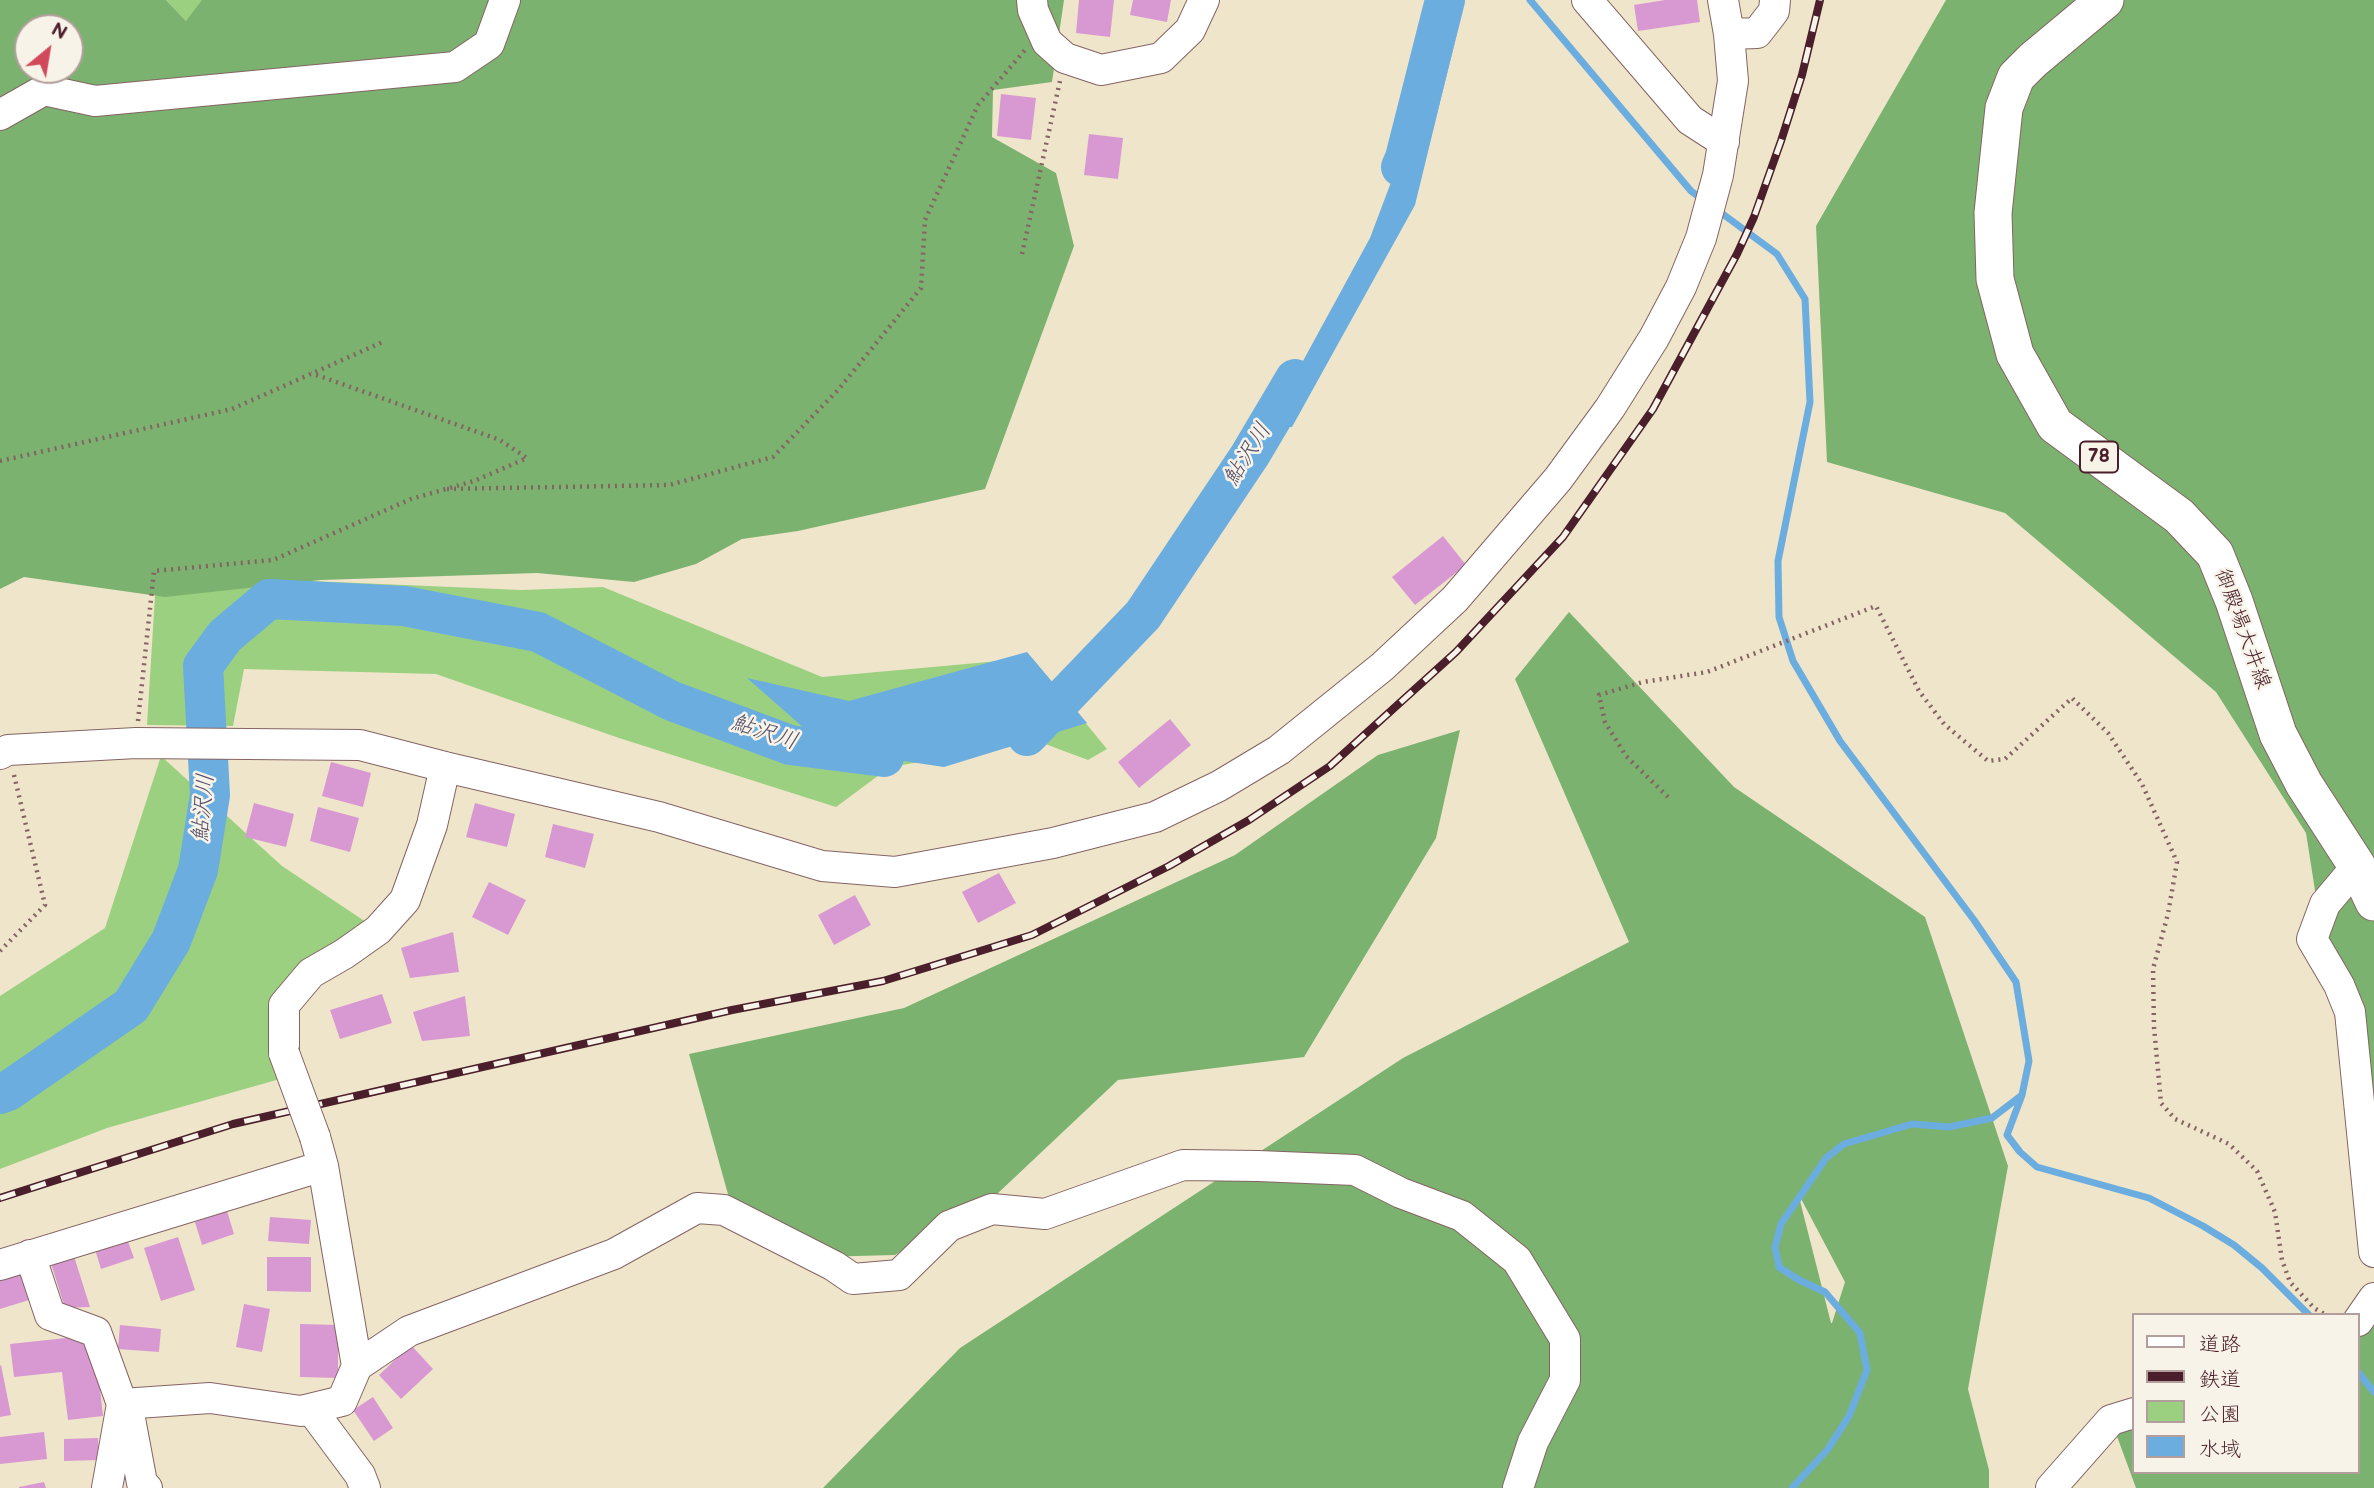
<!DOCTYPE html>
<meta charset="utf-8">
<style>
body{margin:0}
#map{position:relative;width:2374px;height:1488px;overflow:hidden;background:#efe5ca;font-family:"Balsamiq Sans","Klee One",sans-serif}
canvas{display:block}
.legend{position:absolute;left:2132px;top:1313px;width:228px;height:161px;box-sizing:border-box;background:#f7f3e8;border:2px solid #b29e9c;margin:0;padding:9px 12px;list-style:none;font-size:21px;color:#4a1f2b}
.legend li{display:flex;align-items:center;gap:14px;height:35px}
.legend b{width:35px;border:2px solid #b29e9c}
.north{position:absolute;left:14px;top:14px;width:70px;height:70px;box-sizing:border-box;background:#f7f3e8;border:2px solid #b29e9c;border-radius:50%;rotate:30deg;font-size:19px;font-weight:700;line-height:28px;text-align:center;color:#4a1f2b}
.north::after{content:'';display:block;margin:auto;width:24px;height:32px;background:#d1495b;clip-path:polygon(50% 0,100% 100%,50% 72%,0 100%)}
</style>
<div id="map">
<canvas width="2374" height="1488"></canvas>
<ul class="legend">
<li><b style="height:9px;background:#fff"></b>道路</li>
<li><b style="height:9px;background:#4a1f2b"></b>鉄道</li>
<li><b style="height:19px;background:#9bd081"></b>公園</li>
<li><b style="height:19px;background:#6baddf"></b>水域</li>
</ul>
<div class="north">N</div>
</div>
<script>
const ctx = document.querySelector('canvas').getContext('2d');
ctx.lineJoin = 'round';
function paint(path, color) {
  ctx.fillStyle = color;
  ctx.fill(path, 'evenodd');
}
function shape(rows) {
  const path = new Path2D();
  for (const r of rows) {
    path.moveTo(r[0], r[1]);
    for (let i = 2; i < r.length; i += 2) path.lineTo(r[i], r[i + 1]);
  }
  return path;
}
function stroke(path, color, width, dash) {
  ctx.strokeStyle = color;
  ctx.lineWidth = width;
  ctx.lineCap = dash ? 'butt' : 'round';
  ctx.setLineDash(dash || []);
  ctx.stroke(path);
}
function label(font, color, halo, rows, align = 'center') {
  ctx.font = font + ' "Balsamiq Sans","Klee One",sans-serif';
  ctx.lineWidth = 5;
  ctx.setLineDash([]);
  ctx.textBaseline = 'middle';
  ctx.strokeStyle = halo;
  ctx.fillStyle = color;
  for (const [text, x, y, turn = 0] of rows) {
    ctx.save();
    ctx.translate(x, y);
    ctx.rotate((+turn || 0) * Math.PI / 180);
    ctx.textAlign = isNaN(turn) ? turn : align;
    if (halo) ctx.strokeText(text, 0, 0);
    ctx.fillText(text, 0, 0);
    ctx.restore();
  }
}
paint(shape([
 [166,0,206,0,186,21],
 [311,581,522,590,603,587,822,677,1032,658,1107,749,1088,760,1040,742,890,767,836,807,619,738,436,674,244,669,233,726,147,725,155,596],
 [161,756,282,866,378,930,285,1005,287,1077,107,1128,0,1169,0,996,105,928]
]), '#9bd081');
paint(shape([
 [0,0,166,0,186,21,202,0,1064,0,1052,82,993,90,992,137,1056,173,1074,246,985,489,798,531,742,539,696,564,634,582,537,573,321,580,165,597,24,577,0,589],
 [28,28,70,28,70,70,28,70],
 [1946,0,2374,0,2374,1267,2306,833,2216,692,2005,513,1827,462,1816,226],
 [1569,612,1734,787,1925,917,2008,1166,1968,1389,1989,1470,1989,1488,823,1488,960,1348,1403,1058,1629,942,1515,679],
 [1798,1193,1845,1282,1832,1323,1831,1323],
 [1460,730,1436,838,1304,1057,1118,1080,996,1195,895,1255,816,1257,731,1205,689,1054,904,1008,1235,855,1378,755],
 [2374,1296,2374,1488,2136,1488,2111,1420,2134,1413,2134,1472,2358,1472,2358,1315]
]), '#7cb26f');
paint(shape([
 [1434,0,1465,0,1415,205,1292,427,1267,427,1370,238,1419,108],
 [1027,652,1087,723,944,767,829,750,747,678,849,701]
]), '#6baddf');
stroke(shape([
 [1530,0,1691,191,1703,200],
 [1716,209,1777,254,1805,299,1810,402,1778,561,1779,617,1793,661,1840,741,1974,920,2016,982,2029,1061,2022,1095,2007,1135,2020,1152,2037,1167,2149,1198,2203,1226,2234,1245,2262,1268,2309,1315],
 [2358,1372,2374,1392],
 [1792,1488,1828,1449,1849,1416,1867,1370,1860,1333,1825,1292,1799,1280,1779,1267,1775,1247,1781,1224,1826,1158,1844,1144,1912,1124,1949,1127,1992,1118,2022,1095]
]), '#6baddf', 7);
stroke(shape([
 [1401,167,1405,158,1445,0],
 [1027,736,1143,615,1250,455,1295,379],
 [0,1094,8,1091,131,1006,171,941,198,870,210,795,203,666,225,636,269,599,404,606,538,632,672,701,790,745,884,757]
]), '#6baddf', 40);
paint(shape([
 [1079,0,1114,0,1110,37,1076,33],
 [1133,0,1171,0,1167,22,1130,15],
 [1665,0,1697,0,1700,22,1638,31,1634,5],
 [1001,94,1036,98,1031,140,997,136],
 [1089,134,1123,138,1118,179,1084,175],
 [1443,536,1466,565,1415,605,1392,577],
 [1170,719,1191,745,1139,788,1118,762],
 [331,762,371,773,363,807,322,796],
 [254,803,294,814,286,847,245,837],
 [475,803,515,814,507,847,466,837],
 [318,807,359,818,350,852,310,841],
 [553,824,594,834,585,868,545,857],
 [999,873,1016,903,978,923,962,892],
 [489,882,526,900,508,935,472,917],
 [855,895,871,925,834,945,818,915],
 [453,932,459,972,410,978,401,948],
 [382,994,392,1023,340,1039,330,1010],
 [465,996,470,1036,422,1041,413,1012],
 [227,1211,234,1234,202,1245,195,1222],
 [270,1217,311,1220,309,1244,268,1241],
 [126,1236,134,1258,101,1269,94,1246],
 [178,1237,195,1290,161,1301,144,1248],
 [73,1253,90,1307,65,1308,50,1260],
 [267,1257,311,1257,311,1292,267,1291],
 [21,1267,29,1300,0,1309,0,1274],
 [244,1304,270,1309,262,1352,236,1347],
 [300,1324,338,1325,338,1378,300,1377],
 [120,1325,161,1329,159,1352,118,1349],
 [94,1335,103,1416,68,1420,62,1372,14,1377,10,1344],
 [411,1345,433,1369,401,1399,379,1375],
 [1,1365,11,1415,0,1417,0,1366],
 [373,1397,393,1428,374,1441,353,1410],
 [44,1432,47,1459,0,1464,0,1437],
 [98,1438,99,1460,64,1461,64,1439],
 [44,1482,46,1488,19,1488,19,1487]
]), '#d899d2');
const minor = shape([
 [1032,0,1033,10,1047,42,1065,58,1101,70,1161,58,1190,30,1204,0],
 [1587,0,1690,120,1724,142],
 [1729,34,1757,33,1774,11,1775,0],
 [0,115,44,90,95,101,455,67,489,44,505,0],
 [0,754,8,750,136,743,360,745,445,767,659,817,822,866,895,872,1053,843,1155,817,1219,786,1279,750,1382,667,1455,599,1558,479,1610,408,1654,338,1681,287,1701,238,1718,175,1733,81,1729,34,1723,0],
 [2357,866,2325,904,2312,939,2339,985,2350,1012,2374,1252],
 [284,1053,284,1005,311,973,344,954,378,930,405,900,432,825,445,767],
 [30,1255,50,1315,96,1332,122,1404],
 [0,1265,323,1166],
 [2358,1321,2374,1298],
 [357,1366,409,1331,614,1254,697,1208,724,1210,834,1266,853,1279,899,1275,949,1226,992,1209,1045,1214,1183,1165,1258,1166,1355,1170,1401,1193,1462,1216,1517,1260,1565,1339,1565,1380,1533,1442,1518,1488],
 [128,1408,142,1483,147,1488],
 [311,1409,360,1475,365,1488],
 [107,1488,122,1404,210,1398,301,1411,342,1401,357,1366,323,1166,315,1137],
 [2051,1488,2111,1420,2134,1413]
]);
const major = shape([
 [2105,0,2033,60,2016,77,2004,108,1993,213,1995,279,2015,354,2055,425,2179,516,2215,554,2234,601,2278,734,2304,784,2357,866,2374,902]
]);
stroke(minor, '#846463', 32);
stroke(major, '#846463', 39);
stroke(shape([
 [1022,254,1060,81],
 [0,461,232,409,385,341],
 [447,489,669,485,773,457,838,390,921,288,925,220,978,105,1025,50],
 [138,721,154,571,273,560,411,499,474,481,527,458,500,440,311,373],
 [1668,797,1626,756,1605,722,1599,695,1643,682,1707,672,1876,606,1919,691,1944,724,1988,761,2005,759,2072,698,2108,733,2142,784,2177,862,2168,914,2153,969,2154,1027,2161,1103,2175,1119,2229,1144,2257,1171,2275,1212,2282,1260,2290,1282,2314,1308,2326,1315],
 [0,951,45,905,14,775]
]), '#846463', 4.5, [2, 5]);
stroke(minor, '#fff', 30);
stroke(major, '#fff', 37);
const rail = shape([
 [0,1198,233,1124,732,1010,883,981,1032,935,1169,866,1249,820,1330,766,1456,652,1563,537,1653,409,1737,254,1754,217,1781,141,1802,75,1820,0]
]);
stroke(rail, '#4a1f2b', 8);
stroke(rail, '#f7f3e8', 5, [16]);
const minorBridge = shape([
 [284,1053,315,1137]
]);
stroke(minorBridge, '#846463', 32, []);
stroke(minorBridge, '#fff', 30);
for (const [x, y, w] of [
 [2099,457,38]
]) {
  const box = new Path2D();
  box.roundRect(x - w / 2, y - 15.5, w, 31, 5);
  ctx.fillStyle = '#f7f3e8';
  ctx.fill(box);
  stroke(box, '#4a1f2b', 2);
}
label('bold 19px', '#4a1f2b', null, [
 ["78",2099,457]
]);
label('21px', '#4a1f2b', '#f7f3e8', [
 ["御殿場大井線",2242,629,70]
]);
label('italic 23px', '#56516a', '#f7f3e8', [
 ["鮎沢川",1248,455,-58],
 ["鮎沢川",764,733,18],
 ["鮎沢川",204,808,-85]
]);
</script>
